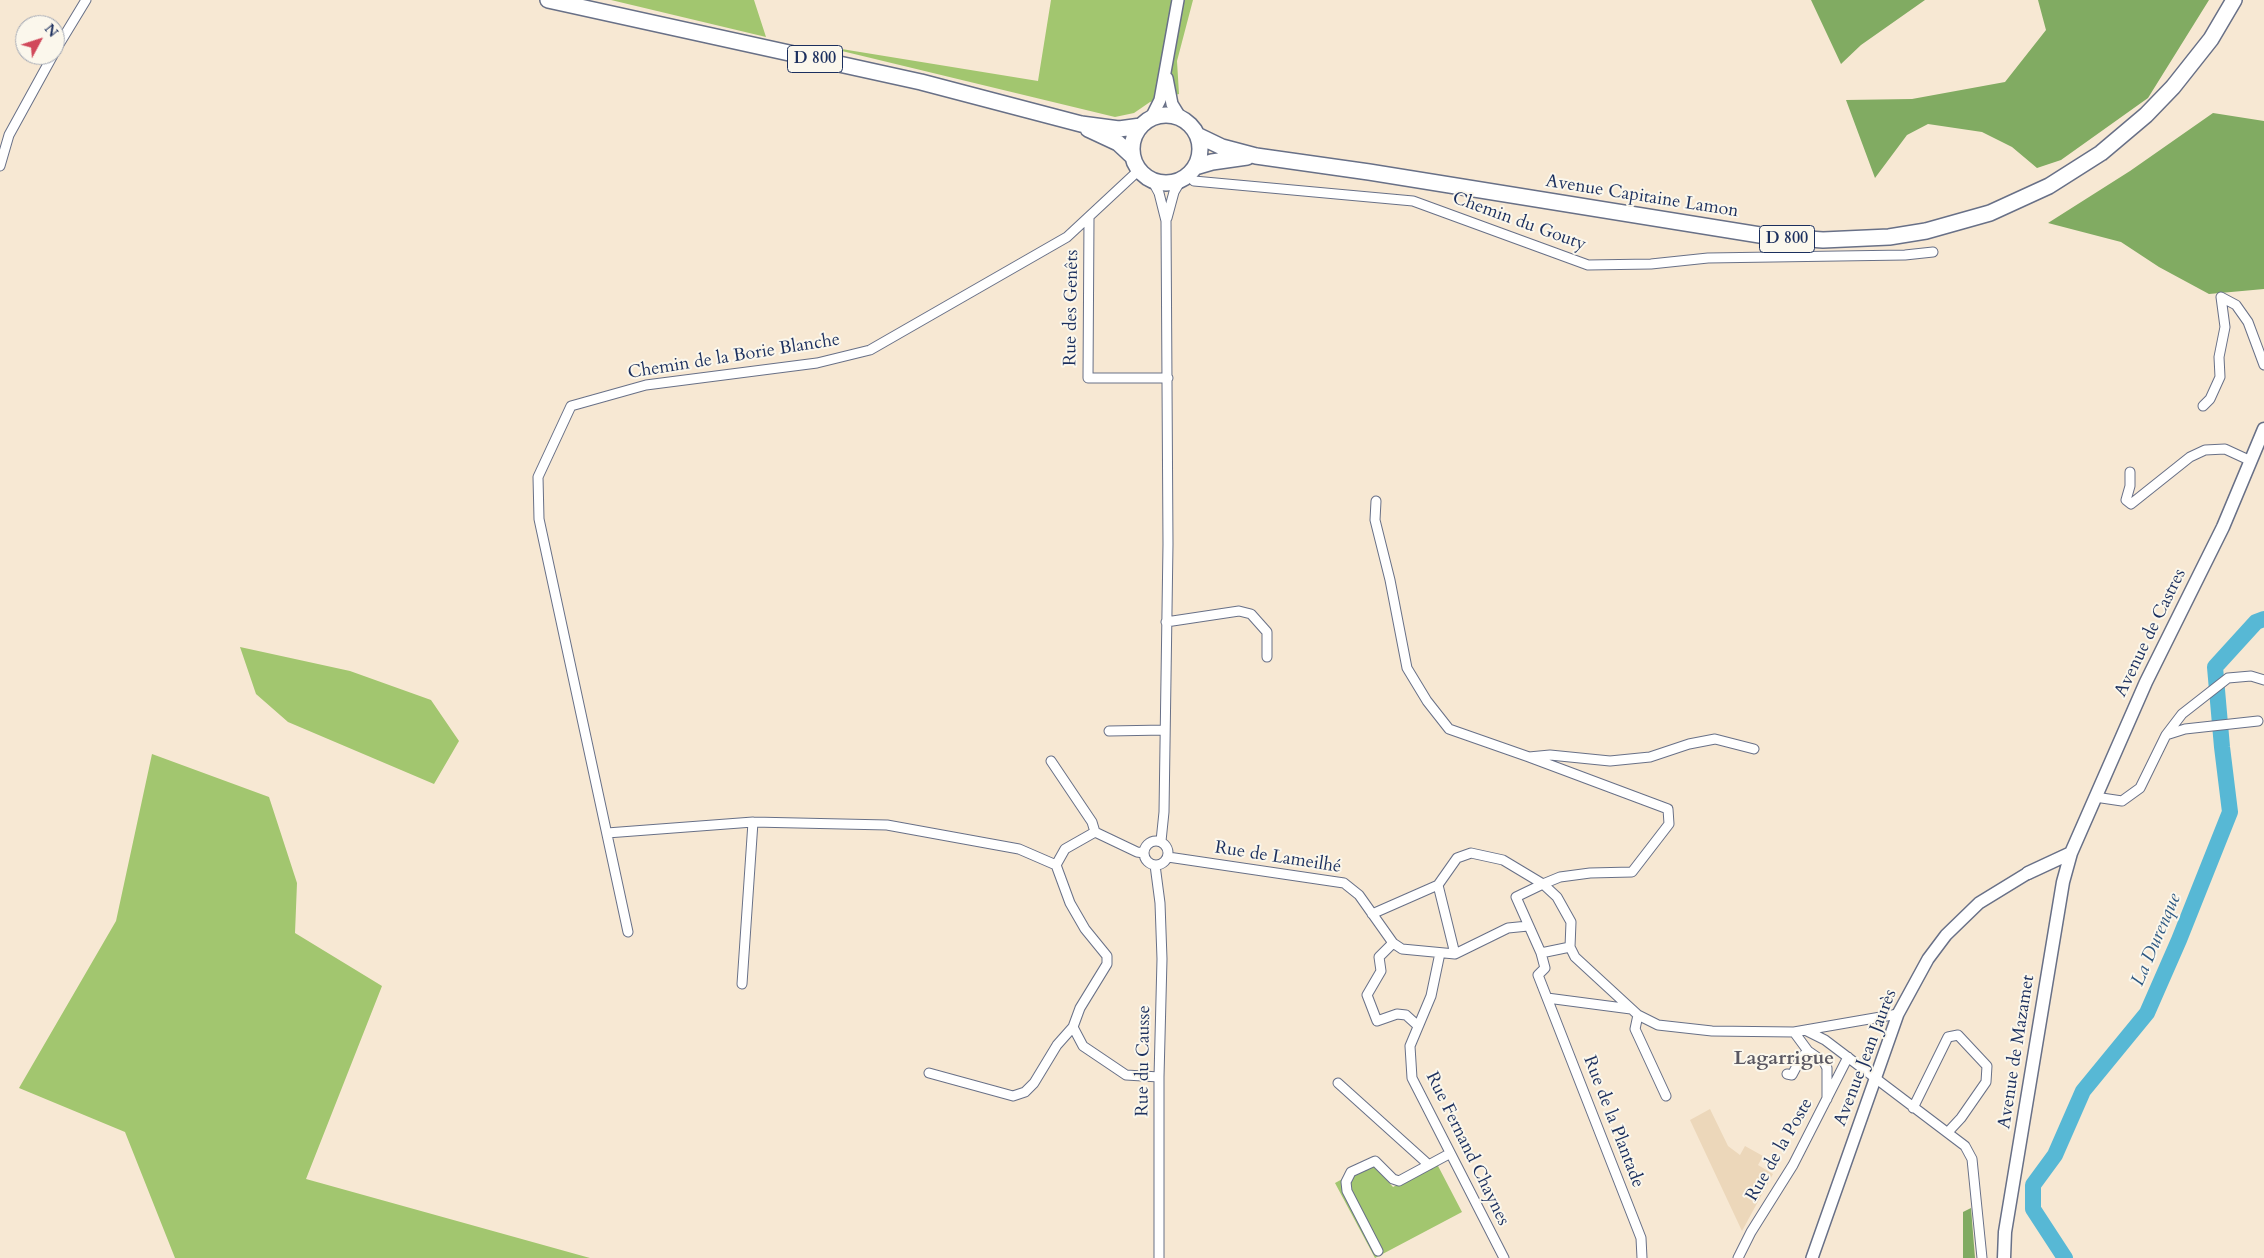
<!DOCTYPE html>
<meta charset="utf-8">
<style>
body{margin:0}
#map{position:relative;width:2264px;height:1258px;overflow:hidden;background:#f7e8d3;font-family:Cardo,serif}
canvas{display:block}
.north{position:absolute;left:15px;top:15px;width:50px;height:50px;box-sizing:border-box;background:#fbf7ec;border:1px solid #a1a7b3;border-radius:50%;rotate:50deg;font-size:14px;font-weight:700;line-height:20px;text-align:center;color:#1b2f5e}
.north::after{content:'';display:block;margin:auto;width:18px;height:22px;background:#d1495b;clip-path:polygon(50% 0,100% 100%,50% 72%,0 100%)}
</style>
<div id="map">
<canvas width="2264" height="1258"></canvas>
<div class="north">N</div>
</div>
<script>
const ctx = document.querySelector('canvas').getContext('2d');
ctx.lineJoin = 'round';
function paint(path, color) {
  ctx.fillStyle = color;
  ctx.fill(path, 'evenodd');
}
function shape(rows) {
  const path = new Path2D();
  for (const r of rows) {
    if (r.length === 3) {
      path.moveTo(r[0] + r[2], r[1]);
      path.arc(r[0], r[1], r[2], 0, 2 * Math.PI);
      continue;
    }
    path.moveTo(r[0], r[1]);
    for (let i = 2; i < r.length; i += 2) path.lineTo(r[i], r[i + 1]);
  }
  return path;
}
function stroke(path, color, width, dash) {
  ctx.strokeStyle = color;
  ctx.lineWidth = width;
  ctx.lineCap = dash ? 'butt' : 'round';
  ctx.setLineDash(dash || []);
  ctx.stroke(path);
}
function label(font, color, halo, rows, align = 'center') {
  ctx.font = font + ' Cardo,serif';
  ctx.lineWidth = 4;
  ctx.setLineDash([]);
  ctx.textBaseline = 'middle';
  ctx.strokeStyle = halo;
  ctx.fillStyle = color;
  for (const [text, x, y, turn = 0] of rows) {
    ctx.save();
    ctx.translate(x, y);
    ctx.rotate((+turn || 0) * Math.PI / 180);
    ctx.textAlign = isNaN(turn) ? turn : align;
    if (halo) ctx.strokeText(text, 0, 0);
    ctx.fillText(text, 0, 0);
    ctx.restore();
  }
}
paint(shape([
 [1710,1109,1728,1146,1740,1155,1745,1146,1763,1156,1758,1165,1773,1174,1742,1231,1690,1120]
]), '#ecd7ba');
paint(shape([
 [611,0,754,0,766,37],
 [1051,0,1193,0,1177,61,1179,94,1150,102,1134,113,1115,117,817,45,1038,81],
 [240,647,350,671,431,700,459,741,434,784,288,722,256,694],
 [152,754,269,797,297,883,295,933,382,986,306,1179,590,1258,175,1258,125,1132,19,1088,116,921],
 [1372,1163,1393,1187,1437,1164,1462,1212,1375,1258,1335,1183]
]), '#a2c66f');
paint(shape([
 [1811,0,1925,0,1861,45,1841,64],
 [2038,0,2209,0,2148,98,2061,160,2037,168,2012,147,1982,132,1928,124,1907,135,1875,178,1846,100,1912,99,2005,82,2046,30],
 [2213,113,2264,121,2264,289,2209,294,2159,267,2121,242,2048,223,2130,171],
 [1971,1208,1975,1258,1963,1258,1963,1212]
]), '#81ab62');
stroke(shape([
 [2065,1258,2033,1209,2033,1185,2055,1155,2083,1091,2147,1013,2179,940,2230,812,2222,747,2215,667,2256,622,2264,619]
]), '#57b8d5', 16);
const minor = shape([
 [55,51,86,0],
 [0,166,9,135,53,55],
 [1188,175,1194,181,1413,201,1588,265,1651,264,1708,258,1905,255,1933,252],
 [1152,180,1159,193,1166,221,1168,544,1164,812,1161,841],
 [1089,218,1088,378,1168,378],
 [1167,218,1174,192,1181,180],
 [2203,406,2210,399,2220,377,2219,357,2225,327,2221,297,2236,305,2248,322,2264,365],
 [2130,472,2130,486,2126,500,2131,504,2190,457,2205,450,2225,449,2251,461],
 [1376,501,1375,520,1390,580,1407,668,1427,701,1449,729,1529,757,1550,755,1610,761,1650,757,1689,744,1715,739,1754,749],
 [1166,622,1239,611,1251,614,1267,632,1267,657],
 [1109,731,1165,730],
 [2166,735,2182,714,2228,678,2251,676,2264,680],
 [1529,757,1668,809,1669,824,1632,872,1590,873,1560,877,1543,884,1557,897,1571,922,1570,947,1575,957,1638,1015,1658,1025,1712,1031,1794,1032,1898,1014],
 [1051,761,1092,822,1095,832],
 [2095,797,2122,801,2140,788,2166,735,2185,729,2258,721],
 [607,833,753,822,887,825,1019,849,1056,865],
 [1156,853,12],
 [1144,853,1137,852,1095,832,1065,849,1056,865,1070,903,1085,929,1107,956,1107,964,1080,1008,1073,1027,1083,1046,1126,1075,1159,1077],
 [1168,857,1344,883,1359,895,1393,943,1402,949,1455,954,1508,928,1528,926],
 [1155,865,1160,903,1162,959,1159,1077,1159,1258],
 [1543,884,1516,897,1541,953,1545,968,1538,975,1641,1238,1642,1258],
 [1438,885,1457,858,1471,853,1503,860,1543,884],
 [1438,885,1455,954],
 [1372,914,1438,885],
 [628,932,539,519,538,477,571,406,646,385,817,363,870,350,1067,237,1139,170],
 [1393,943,1379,957,1381,971,1367,995,1377,1021,1397,1014,1406,1015,1417,1025],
 [1440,953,1431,996,1410,1046,1412,1078,1504,1258],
 [1541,953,1570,947],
 [742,984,753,822],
 [1547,998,1631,1009],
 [1638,1015,1635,1029,1666,1096],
 [1805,1030,1825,1040,1965,1146,1972,1159,1982,1258],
 [1794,1032,1808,1051,1824,1062,1827,1068,1827,1099],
 [929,1073,1013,1096,1025,1092,1034,1083,1057,1045,1073,1027],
 [1787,1074,1792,1075,1801,1058,1808,1051],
 [1338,1083,1429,1165],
 [1913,1108,1948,1037,1958,1035,1987,1066,1986,1082,1961,1118,1948,1132],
 [1378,1251,1347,1191,1346,1182,1351,1172,1375,1161,1393,1179,1399,1181,1449,1154],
 [1738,1258,1751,1232,1793,1165,1848,1057]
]);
const tertiary = shape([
 [1167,78,1172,104,1180,117],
 [1151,118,1160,100,1178,0],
 [1812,1258,1898,1014,1928,959,1946,935,1979,903,2028,873]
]);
const secondary = shape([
 [2028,873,2071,853],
 [2004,1258,2005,1232,2063,882,2071,853,2146,682,2223,527,2264,429]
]);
const primary = shape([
 [548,0,921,82,1081,124,1119,129,1141,126],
 [1166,149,34],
 [1088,129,1118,143,1132,156],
 [1197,135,1222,147,1256,156,1369,172,1766,236,1823,240,1889,237,1926,231,1990,213,2049,186,2101,153,2146,115,2173,87,2211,39,2234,0],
 [1195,167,1212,162,1247,157]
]);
stroke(minor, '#687087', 11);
stroke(tertiary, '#687087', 14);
stroke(secondary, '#687087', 15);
stroke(primary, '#687087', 18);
stroke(minor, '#fff', 9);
stroke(tertiary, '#fff', 11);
stroke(secondary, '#fff', 12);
stroke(primary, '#fff', 15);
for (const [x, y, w] of [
 [815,59,55],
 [1787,239,55]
]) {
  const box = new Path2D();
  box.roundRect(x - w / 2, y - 13.5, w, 27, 4);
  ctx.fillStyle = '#fbf7ec';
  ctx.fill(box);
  stroke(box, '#1b2f5e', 1);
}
label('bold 16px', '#1b2f5e', null, [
 ["D 800",815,59],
 ["D 800",1787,239]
]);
label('18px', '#1b2f5e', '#fbf7ec', [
 ["Avenue Capitaine Lamon",1642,197,9],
 ["Chemin du Gouty",1519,222,20],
 ["Rue des Genêts",1072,308,-89],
 ["Chemin de la Borie Blanche",734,357,-9],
 ["Avenue de Castres",2151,633,-64],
 ["Rue de Lameilhé",1278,858,9],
 ["Avenue de Mazamet",2017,1052,-81],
 ["Avenue Jean Jaurès",1866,1058,-69],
 ["Rue du Causse",1144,1061,-89],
 ["Rue de la Plantade",1613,1122,69],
 ["Rue Fernand Chaynes",1467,1149,64],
 ["Rue de la Poste",1780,1150,-60]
]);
label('italic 19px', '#2d5882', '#fbf7ec', [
 ["La Durenque",2157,940,-67]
]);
label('bold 20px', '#5a5761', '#fbf7ec', [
 ["Lagarrigue",1784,1059]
]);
</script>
